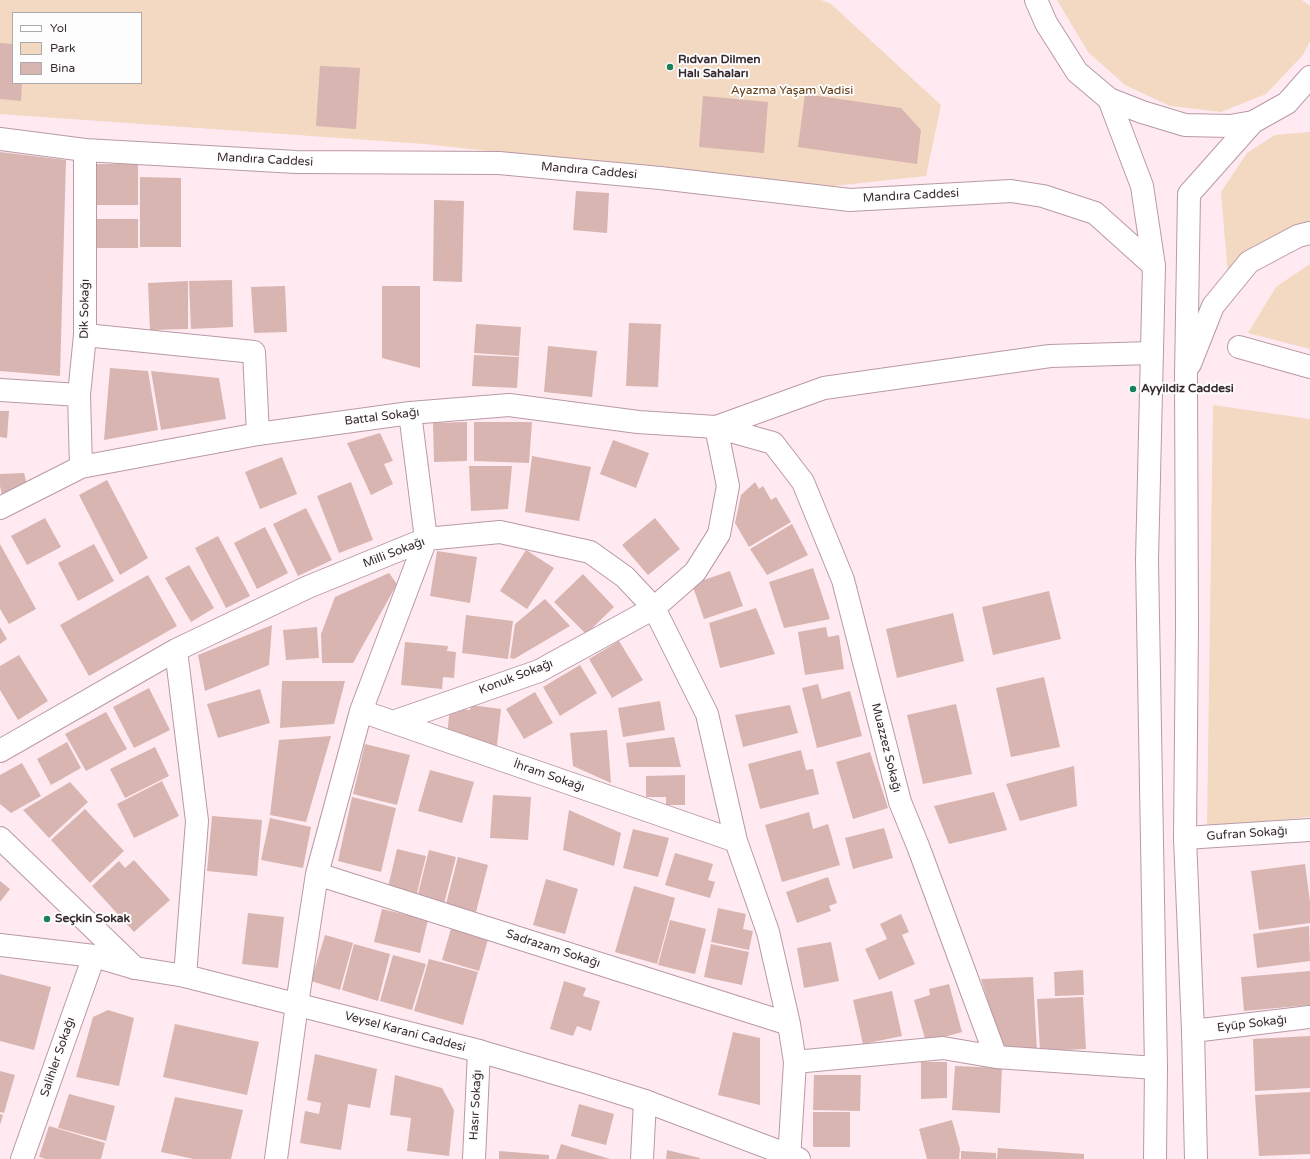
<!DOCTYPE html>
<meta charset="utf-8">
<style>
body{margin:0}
#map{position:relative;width:1310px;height:1159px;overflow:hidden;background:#ffeaf1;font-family:"Varela Round",sans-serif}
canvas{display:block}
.legend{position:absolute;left:12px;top:12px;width:130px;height:72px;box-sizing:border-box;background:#fdfdfd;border:1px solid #aea9ab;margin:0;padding:5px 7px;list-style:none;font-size:12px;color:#382b30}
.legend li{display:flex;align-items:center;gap:8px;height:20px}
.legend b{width:20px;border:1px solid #aea9ab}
</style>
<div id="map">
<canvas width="1310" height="1159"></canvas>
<ul class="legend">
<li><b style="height:5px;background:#fff"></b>Yol</li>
<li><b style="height:11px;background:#f3d8c2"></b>Park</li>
<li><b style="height:11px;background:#d8b5b0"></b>Bina</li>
</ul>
</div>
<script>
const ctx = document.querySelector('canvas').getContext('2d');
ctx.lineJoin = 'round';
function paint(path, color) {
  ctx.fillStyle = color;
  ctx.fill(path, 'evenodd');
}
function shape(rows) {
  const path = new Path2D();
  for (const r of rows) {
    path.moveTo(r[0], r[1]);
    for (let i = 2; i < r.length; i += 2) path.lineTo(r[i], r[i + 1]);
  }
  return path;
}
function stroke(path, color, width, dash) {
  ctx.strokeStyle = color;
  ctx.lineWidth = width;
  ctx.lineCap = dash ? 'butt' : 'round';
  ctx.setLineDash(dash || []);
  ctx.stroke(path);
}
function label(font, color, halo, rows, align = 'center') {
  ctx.font = font + ' "Varela Round",sans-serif';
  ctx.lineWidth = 4;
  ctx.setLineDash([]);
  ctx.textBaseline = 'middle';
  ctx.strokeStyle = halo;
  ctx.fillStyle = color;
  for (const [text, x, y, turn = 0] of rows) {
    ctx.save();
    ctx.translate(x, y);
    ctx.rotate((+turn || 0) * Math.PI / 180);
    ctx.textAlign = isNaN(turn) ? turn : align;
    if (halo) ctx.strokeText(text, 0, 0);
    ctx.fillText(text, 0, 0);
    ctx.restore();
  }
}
paint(shape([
 [0,0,821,0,831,4,941,105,926,176,824,187,424,144,0,114],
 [13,13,141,13,141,83,13,83],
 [1057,0,1302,0,1310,6,1310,41,1303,55,1266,94,1221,112,1170,106,1125,85,1088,52],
 [1310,132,1310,226,1256,259,1230,300,1221,192,1247,153,1275,135],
 [1310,264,1310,349,1248,333,1276,287],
 [1213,405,1310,419,1310,817,1207,827]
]), '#f3d8c2');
paint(shape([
 [0,43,13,44,13,83,22,83,21,101,0,99],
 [320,66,360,68,356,129,316,126],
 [805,94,901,108,921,130,917,164,798,147],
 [703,96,768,102,764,153,699,147],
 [0,152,66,160,60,376,0,371],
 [94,164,138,164,138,205,94,205],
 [140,177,181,178,181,247,140,247],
 [576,191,609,193,607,233,573,230],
 [434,200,464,201,462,282,433,281],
 [93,219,138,219,138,248,93,248],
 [232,280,233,327,191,329,189,281],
 [188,281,188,329,150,330,148,283],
 [285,286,287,332,254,333,251,287],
 [382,286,420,286,420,368,382,358],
 [629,323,661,324,658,387,626,386],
 [476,324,521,327,519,356,474,353],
 [548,346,597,351,592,397,544,392],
 [474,355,519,357,517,388,472,386],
 [110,368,148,371,158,430,104,440],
 [151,371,219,378,226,419,161,430],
 [0,411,9,411,7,438,0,437],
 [467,422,467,461,434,462,433,423],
 [474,422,532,422,529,463,474,461],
 [380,433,393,461,384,464,393,484,371,495,347,443],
 [613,440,649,453,636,488,600,474],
 [532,456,591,467,579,521,525,512],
 [282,457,297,494,260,509,245,472],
 [469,466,512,466,508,509,471,511],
 [24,473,27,485,2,495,0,486,0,474],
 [107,480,148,558,120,575,79,495],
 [351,482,373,540,339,553,317,496],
 [755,482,759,489,763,486,771,500,776,497,791,522,749,547,735,523,741,495],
 [306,508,332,560,298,576,273,524],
 [45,518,61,547,27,565,11,536],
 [655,518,680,549,648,575,622,545],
 [792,524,808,555,767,575,750,549],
 [265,527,288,573,257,589,234,543],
 [218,536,250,596,226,608,195,548],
 [0,544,36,609,9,624,0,609],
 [94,544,114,581,78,601,58,563],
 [526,550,554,568,527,609,500,591],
 [437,551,477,557,470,603,430,596],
 [189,565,214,608,191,622,165,578],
 [813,568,830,619,784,628,769,582],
 [730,571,743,606,704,619,692,584],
 [389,573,397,584,353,663,322,663,321,634,335,597],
 [583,574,614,607,586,634,554,602],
 [148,575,177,626,89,676,60,625],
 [1049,591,1061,639,993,655,982,607],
 [545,599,570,626,514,659,510,658,515,624],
 [756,608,775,654,720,668,709,623],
 [953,613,964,661,897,678,886,629],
 [466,615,513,621,508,659,462,653],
 [272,625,269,665,205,691,198,655],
 [0,627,7,639,0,644],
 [317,627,319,658,286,660,283,630],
 [826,627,828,637,839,635,844,669,805,675,798,632],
 [619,641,643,680,612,698,589,659],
 [405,642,448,646,447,651,456,652,454,678,443,677,442,689,401,685],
 [19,655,48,701,18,720,0,690,0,666],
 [580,665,597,693,560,716,543,687],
 [1044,677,1060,747,1011,757,996,688],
 [282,681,345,681,334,724,280,728],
 [818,684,822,699,850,691,862,736,817,748,802,688],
 [149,688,170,730,134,748,113,707],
 [260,689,270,723,218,738,207,704],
 [535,692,553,723,524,739,506,709],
 [660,701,665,730,623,737,618,708],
 [956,704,972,774,923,784,907,715],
 [471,705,501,709,497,746,466,742,447,735,450,707,470,710],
 [790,705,798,733,743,747,735,715],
 [106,712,127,749,86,771,65,734],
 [607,730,611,783,573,766,570,733],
 [331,736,306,822,270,815,279,740],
 [674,737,681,767,629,767,626,743],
 [67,742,81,768,51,785,37,759],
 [365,744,410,755,397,805,353,794],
 [155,747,169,776,125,798,110,769],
 [801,750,806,770,813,769,819,794,760,809,748,764],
 [870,752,888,808,853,819,836,762],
 [22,763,41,796,11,813,0,804,0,775],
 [1074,766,1077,806,1020,821,1006,784],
 [430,770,474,782,462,823,418,811],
 [685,775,685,805,666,805,666,797,646,797,646,776],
 [162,781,179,816,134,838,117,804],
 [70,782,88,802,49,838,23,810],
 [994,792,1007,830,949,844,934,806],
 [493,795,531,797,528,840,490,838],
 [352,797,396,808,381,872,338,861],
 [85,809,124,851,90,883,51,840],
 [569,810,621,833,614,866,563,850],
 [809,812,813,829,828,824,840,865,782,882,765,825],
 [212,816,262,820,257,876,207,871],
 [270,818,311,827,303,868,261,860],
 [884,828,893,858,853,869,845,838],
 [633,829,669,838,658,877,623,868],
 [397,849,426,856,416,897,387,891],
 [429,850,456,857,444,904,417,898],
 [675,853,713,864,708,880,715,882,710,898,665,885],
 [458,857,488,865,476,912,446,904],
 [134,860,170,900,134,932,92,886,119,861,125,868],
 [1305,864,1310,902,1310,923,1259,930,1251,871],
 [828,877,837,903,829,906,831,911,797,923,786,892],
 [546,879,578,889,565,934,533,925],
 [0,881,10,889,0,902],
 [634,886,675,898,657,964,615,952],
 [718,908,746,914,743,929,753,931,749,950,711,942],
 [382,909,428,920,420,953,374,942],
 [248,913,284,917,278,968,242,964],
 [901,914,909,932,902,935,915,964,879,980,865,949,887,939,880,924],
 [670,920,706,929,695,974,658,965],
 [452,925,489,936,479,971,442,960],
 [1309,926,1310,961,1257,968,1253,934],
 [325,935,353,943,340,990,311,981],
 [831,942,839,981,804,988,797,948],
 [354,944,390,954,378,1001,342,990],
 [711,944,749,952,742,985,704,977],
 [393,955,426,964,412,1010,380,1001],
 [429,959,478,972,463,1025,414,1011],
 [1083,970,1084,995,1055,996,1054,972],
 [1310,971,1310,1005,1244,1011,1241,977],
 [0,974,51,987,34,1050,0,1041],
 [1033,977,1037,1051,1004,1053,981,979],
 [564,981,586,988,583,996,600,1001,591,1031,577,1026,573,1036,550,1029],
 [949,984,962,1032,926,1042,914,1000,930,995,929,989],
 [892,991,902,1036,863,1044,853,1000],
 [1083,997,1086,1049,1040,1051,1037,999],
 [108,1010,134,1018,119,1086,76,1077,93,1017],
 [175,1024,259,1042,247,1095,163,1077],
 [733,1032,760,1038,760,1105,718,1095],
 [1310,1036,1310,1088,1255,1091,1253,1039],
 [315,1054,377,1069,370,1108,348,1104,341,1150,300,1143,305,1111,319,1114,321,1103,307,1100],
 [921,1062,947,1062,947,1098,921,1099],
 [955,1066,1002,1068,1000,1113,952,1110],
 [0,1071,15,1075,4,1113,0,1112],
 [395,1075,442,1088,454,1110,449,1156,407,1151,411,1118,390,1115],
 [814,1075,861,1075,860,1111,813,1110],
 [1310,1092,1310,1154,1259,1156,1255,1095],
 [69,1094,115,1106,106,1141,58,1128],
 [175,1097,243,1110,231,1159,194,1159,161,1152],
 [579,1104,614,1114,606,1145,571,1136],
 [813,1112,850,1112,850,1147,813,1147],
 [0,1114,3,1115,0,1125],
 [952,1120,960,1149,959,1159,927,1159,919,1129],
 [49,1126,105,1143,101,1159,46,1159,39,1157],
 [561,1144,610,1159,556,1159],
 [998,1148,1084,1154,1084,1159,997,1159],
 [667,1150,700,1158,700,1159,666,1159],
 [499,1151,549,1155,549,1159,499,1159],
 [961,1151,996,1153,996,1159,961,1159]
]), '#d8b5b0');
const minor = shape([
 [0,139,85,150,296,162,499,163,660,178,850,200,1011,191,1043,196,1095,213,1154,266],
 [85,335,254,352,258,434],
 [1239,347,1310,367],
 [0,390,79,395],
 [81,467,79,395,85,335,85,150],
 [0,508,81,467,258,434,410,413,509,405,638,422,716,427,773,443,803,482,843,580,900,802,918,846,996,1057],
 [176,650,308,587,426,539,500,532,590,552,625,577,654,608,707,714,736,841,768,932,789,1024,795,1062,789,1159],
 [361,711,736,841],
 [393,722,539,671,654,608,695,572,719,534,728,486,716,427,824,388,1050,356,1152,353],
 [0,751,176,650,197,821,185,976],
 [0,838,135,968],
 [1185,838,1310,830],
 [317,874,789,1024],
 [1193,1031,1310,1017],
 [795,1062,943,1048,996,1057,1156,1068],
 [22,1159,94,956],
 [276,1159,297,1004,317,874,361,711,426,539,410,413],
 [474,1159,479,1051],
 [642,1159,645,1101]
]);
const major = shape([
 [1036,0,1046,23,1077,72,1109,99,1142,112,1185,125,1230,126,1253,122,1287,103,1310,77],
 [1109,99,1142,186,1154,266,1147,560,1156,1068,1155,1159],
 [1190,364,1213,306,1249,262,1298,236,1310,233],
 [0,945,94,956,135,968,185,976,479,1051,588,1083,645,1101,799,1159],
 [1196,1159,1193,1031,1185,838,1187,626,1186,376,1189,194,1253,122]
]);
stroke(minor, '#b999a5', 24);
stroke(major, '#b999a5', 24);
stroke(minor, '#fff', 22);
stroke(major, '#fff', 22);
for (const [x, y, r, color] of [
 [670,67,4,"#1a8059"],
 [1133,389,4,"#1a8059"],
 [47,919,4,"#1a8059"]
]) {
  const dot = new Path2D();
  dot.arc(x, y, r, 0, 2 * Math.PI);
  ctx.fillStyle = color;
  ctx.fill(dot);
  stroke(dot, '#fdfdfd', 1.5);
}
label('bold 12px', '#382b30', '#fdfdfd', [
 ["Rıdvan Dilmen",678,60],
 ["Halı Sahaları",678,74],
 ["Ayyildiz Caddesi",1141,389],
 ["Seçkin Sokak",55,919]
], 'left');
label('12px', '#623a13', '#fdfdfd', [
 ["Ayazma Yaşam Vadisi",792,91]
]);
label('12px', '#382b30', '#fdfdfd', [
 ["Mandıra Caddesi",265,160,3],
 ["Mandıra Caddesi",589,171,5],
 ["Mandıra Caddesi",911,196,-3],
 ["Dik Sokağı",85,309,-89],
 ["Battal Sokağı",382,417,-7],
 ["Milli Sokağı",394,553,-21],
 ["Konuk Sokağı",516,677,-21],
 ["Muazzez Sokağı",886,748,76],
 ["İhram Sokağı",549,776,19],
 ["Gufran Sokağı",1247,834,-4],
 ["Sadrazam Sokağı",553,949,18],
 ["Eyüp Sokağı",1252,1024,-7],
 ["Veysel Karani Caddesi",405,1032,15],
 ["Salihler Sokağı",58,1057,-71],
 ["Hasır Sokağı",476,1105,-87]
]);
</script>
